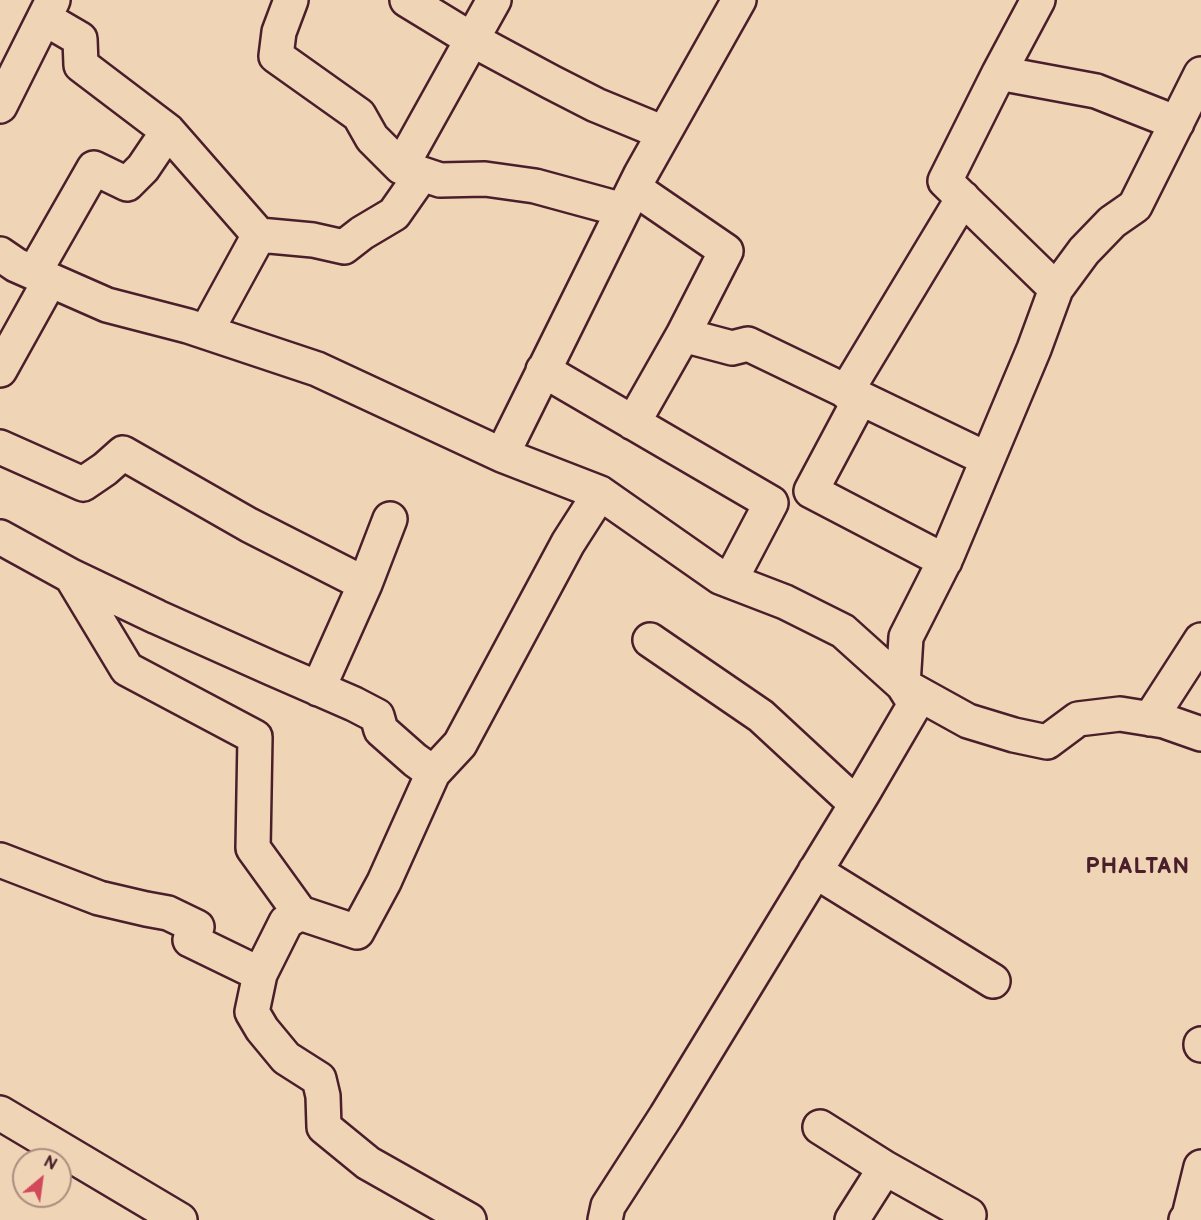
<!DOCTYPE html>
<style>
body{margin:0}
#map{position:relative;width:1201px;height:1220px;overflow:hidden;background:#efd5b6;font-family:"Balsamiq Sans",sans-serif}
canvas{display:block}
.north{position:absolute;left:12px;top:1148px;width:60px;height:60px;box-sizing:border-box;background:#efd5b6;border:2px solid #ad8c7e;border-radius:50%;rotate:29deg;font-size:16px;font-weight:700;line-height:24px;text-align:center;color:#4a1f2b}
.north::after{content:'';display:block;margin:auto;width:21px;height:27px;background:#d1495b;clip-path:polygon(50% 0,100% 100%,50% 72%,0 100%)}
</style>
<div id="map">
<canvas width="1201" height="1220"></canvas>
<div class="north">N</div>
</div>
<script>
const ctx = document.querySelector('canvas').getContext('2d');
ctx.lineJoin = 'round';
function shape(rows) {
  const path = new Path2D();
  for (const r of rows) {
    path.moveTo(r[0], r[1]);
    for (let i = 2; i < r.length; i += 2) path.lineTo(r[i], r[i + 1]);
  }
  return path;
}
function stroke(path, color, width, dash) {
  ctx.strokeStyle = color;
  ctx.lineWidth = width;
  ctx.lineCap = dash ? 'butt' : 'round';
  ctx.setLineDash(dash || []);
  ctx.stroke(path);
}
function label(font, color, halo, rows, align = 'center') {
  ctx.font = font + ' "Balsamiq Sans",sans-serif';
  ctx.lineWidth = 4.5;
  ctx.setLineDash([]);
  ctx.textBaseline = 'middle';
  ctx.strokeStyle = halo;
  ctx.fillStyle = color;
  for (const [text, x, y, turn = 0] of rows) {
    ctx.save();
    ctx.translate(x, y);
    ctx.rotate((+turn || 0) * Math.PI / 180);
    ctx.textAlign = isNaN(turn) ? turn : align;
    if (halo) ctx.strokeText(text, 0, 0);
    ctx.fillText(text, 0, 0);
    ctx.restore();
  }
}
const minor = shape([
 [291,0,279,32,276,56,359,115,372,138,401,167,440,180,485,179,535,186,623,210],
 [407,0,471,39,551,82,596,105,664,133],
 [1038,0,999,73,945,181,1056,289],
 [44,18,80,39,81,65,168,131,259,235],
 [999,73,1096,91,1177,123],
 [0,106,53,0],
 [401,167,494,0],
 [0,254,16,265,107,305,188,326,317,369,502,455,600,493,720,577,785,602,843,631,903,685,968,721,1014,735,1047,742,1078,719,1120,714,1164,721,1201,734],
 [34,273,94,168,127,184,143,168,168,131],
 [206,332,259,235,313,240,344,247,362,233,394,214,422,174],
 [683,335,732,348,748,344,987,459],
 [0,370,50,280],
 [543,370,771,503,730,581],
 [846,392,963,198],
 [860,399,811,491,945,561],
 [633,423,683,335,726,251,634,188],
 [0,447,83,484,105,469,123,453,249,525,365,584],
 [502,455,641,174,739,0],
 [0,537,71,576,157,617,271,668,354,704,377,716,381,730,415,760,433,773,384,882,357,932,300,913,286,922,260,974],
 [71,576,127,669,255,737,253,848,300,913],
 [650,640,761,716,856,804],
 [318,689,365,584,390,519],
 [1150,719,1201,640],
 [433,773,460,744,568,543,600,493],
 [0,860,99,898,146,909,168,913,197,927,190,940,260,974,252,1012,262,1029,286,1058,319,1079,323,1096,324,1127,368,1163,469,1220],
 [815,871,993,981],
 [1201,1044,1201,1045],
 [0,1113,180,1220],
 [820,1127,885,1168,969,1215,965,1220],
 [605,1220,608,1206,666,1116,863,793,915,704,903,685,906,637,947,556,1034,349,1056,289,1084,251,1112,222,1135,206,1201,74],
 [852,1220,885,1168],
 [1186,1220,1189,1216,1201,1167]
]);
stroke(minor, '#4a1f2b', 38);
stroke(minor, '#efd5b6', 33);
ctx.letterSpacing = '1.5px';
label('bold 22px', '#4a1f2b', '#efd5b6', [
 ["PHALTAN",1138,867]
]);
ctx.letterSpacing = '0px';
</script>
